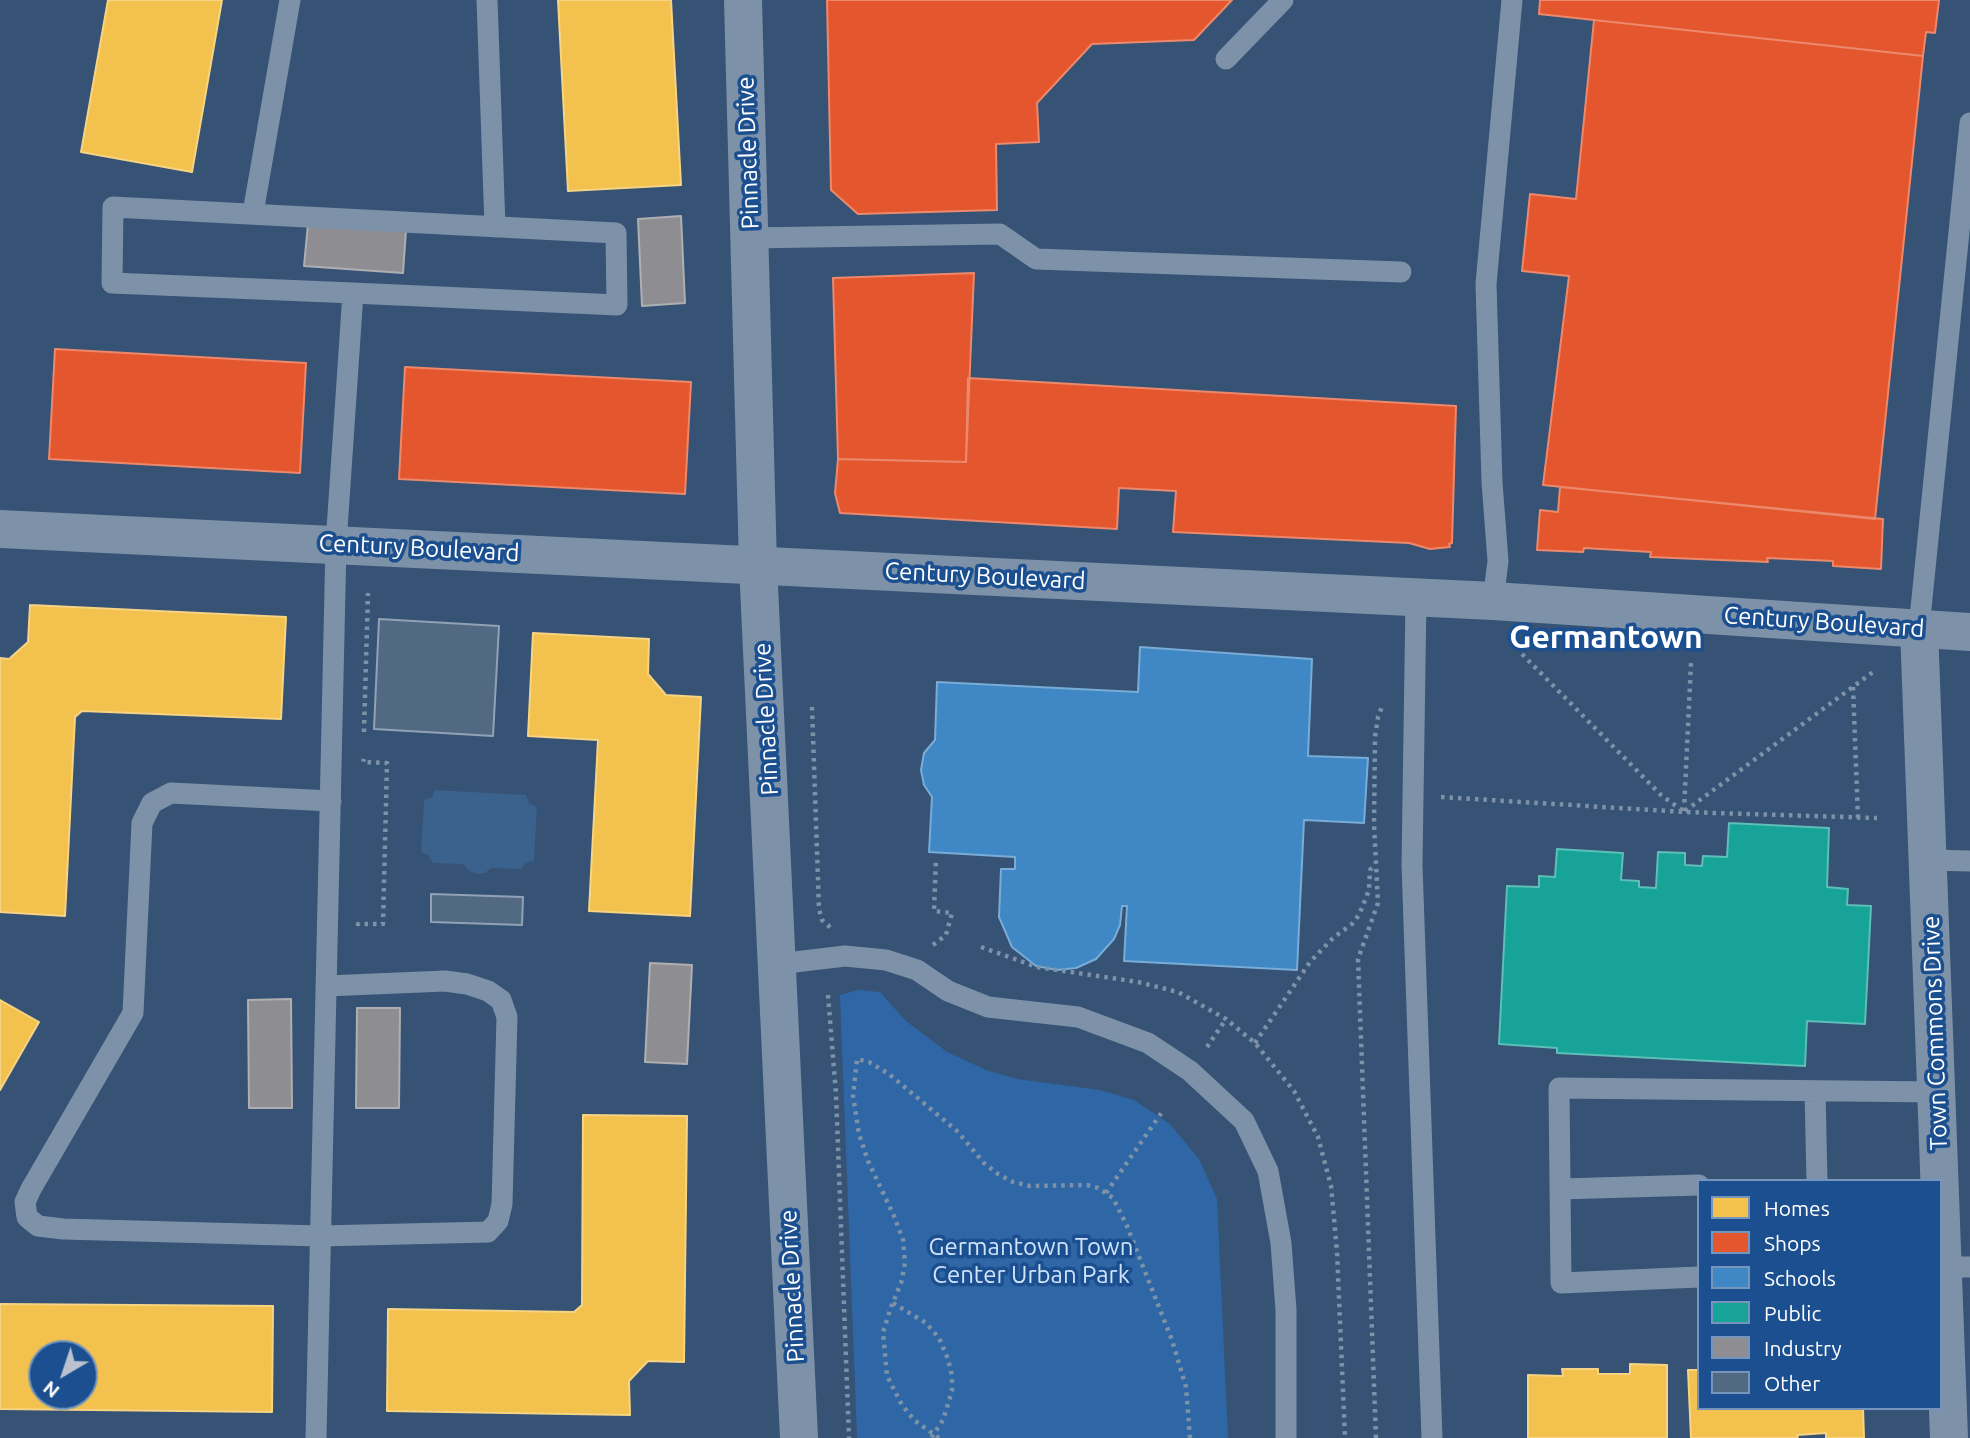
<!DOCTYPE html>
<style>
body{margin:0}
#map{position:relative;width:1970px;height:1438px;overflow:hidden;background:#365274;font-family:Ubuntu,sans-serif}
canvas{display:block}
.legend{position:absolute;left:1697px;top:1179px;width:245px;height:231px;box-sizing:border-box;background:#1b4f8f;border:2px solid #7695bc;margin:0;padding:9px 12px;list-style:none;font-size:21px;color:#fff}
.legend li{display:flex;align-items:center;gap:14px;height:35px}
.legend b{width:35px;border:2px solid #7695bc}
.north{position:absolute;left:28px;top:1340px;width:70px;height:70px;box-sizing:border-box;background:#1b4f8f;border:2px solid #7695bc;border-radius:50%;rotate:219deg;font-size:19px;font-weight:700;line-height:28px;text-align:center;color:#fff}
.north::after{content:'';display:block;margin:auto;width:24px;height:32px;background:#b9c2ce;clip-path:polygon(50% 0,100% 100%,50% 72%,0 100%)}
</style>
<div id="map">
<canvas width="1970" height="1438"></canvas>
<ul class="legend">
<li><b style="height:19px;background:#f2c14e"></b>Homes</li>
<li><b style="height:19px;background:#e4572e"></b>Shops</li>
<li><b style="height:19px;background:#3f88c5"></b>Schools</li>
<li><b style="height:19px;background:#17a398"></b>Public</li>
<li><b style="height:19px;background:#8d8d92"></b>Industry</li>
<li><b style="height:19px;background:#526984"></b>Other</li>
</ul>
<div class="north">N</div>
</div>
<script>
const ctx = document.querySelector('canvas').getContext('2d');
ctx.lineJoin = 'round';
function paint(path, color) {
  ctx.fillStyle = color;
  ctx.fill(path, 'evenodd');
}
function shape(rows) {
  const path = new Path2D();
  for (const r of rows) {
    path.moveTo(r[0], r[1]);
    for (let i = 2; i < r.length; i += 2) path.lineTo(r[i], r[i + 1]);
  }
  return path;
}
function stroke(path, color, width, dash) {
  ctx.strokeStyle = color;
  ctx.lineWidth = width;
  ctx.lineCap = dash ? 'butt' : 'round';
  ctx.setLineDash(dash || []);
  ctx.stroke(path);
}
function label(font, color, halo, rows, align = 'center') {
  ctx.font = font + ' Ubuntu,sans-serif';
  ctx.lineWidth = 7;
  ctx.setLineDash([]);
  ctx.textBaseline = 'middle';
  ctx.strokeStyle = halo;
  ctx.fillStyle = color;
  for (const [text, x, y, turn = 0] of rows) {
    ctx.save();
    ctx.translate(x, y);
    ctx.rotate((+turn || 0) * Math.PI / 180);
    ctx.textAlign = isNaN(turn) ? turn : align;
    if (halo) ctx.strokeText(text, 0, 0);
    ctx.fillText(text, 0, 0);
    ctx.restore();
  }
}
paint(shape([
 [858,990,880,992,906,1021,947,1052,986,1070,1017,1079,1100,1090,1134,1100,1170,1124,1199,1159,1217,1199,1228,1438,857,1438,840,995]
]), '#2f66a5');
paint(shape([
 [435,790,526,795,529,803,537,807,534,861,526,863,521,869,491,868,485,873,477,874,469,871,463,864,433,863,429,856,421,852,424,800,432,797]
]), '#3b618d');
const homes = shape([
 [108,0,222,0,192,172,81,152,108,0],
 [558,0,671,0,681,185,568,191,558,0],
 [30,605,286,617,281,719,82,711,75,717,65,916,0,912,0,658,9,659,28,642,30,605],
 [533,633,649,639,648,674,666,695,701,697,690,916,589,911,598,740,528,736,533,633],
 [0,1000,39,1022,0,1090,0,1000],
 [583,1115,687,1116,684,1362,648,1361,629,1381,630,1415,387,1411,388,1309,574,1312,582,1305,583,1115],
 [0,1304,273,1306,272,1412,0,1409,0,1304],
 [42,1354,84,1354,84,1396,42,1396,42,1354],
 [1630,1364,1667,1365,1667,1438,1528,1438,1528,1375,1563,1376,1562,1369,1598,1369,1598,1374,1630,1374,1630,1364],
 [1688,1370,1699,1370,1699,1408,1863,1408,1864,1438,1826,1438,1826,1433,1797,1435,1798,1438,1691,1438,1688,1370]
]);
paint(homes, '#f2c14e');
stroke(homes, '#f6d483', 2);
const shops = shape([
 [827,0,1232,0,1194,40,1092,44,1037,103,1039,142,996,144,997,210,858,214,831,190,827,0],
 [1540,0,1939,0,1935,33,1926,32,1923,56,1539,14,1540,0],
 [1594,20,1923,56,1875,519,1543,485,1569,276,1522,271,1530,194,1576,199,1594,20],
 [974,273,966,462,838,459,833,278,974,273],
 [55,349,306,363,300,473,49,459,55,349],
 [405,367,691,382,685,494,399,479,405,367],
 [968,378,1456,406,1452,543,1449,544,1450,547,1430,549,1409,543,1173,532,1176,491,1119,488,1117,529,840,513,835,493,838,459,966,462,968,378],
 [1560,487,1883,519,1881,569,1833,566,1833,561,1767,558,1768,562,1650,557,1651,552,1584,548,1583,552,1537,550,1540,510,1558,512,1560,487]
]);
paint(shops, '#e4572e');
stroke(shops, '#ec896d', 2);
const schools = shape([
 [1140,647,1312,659,1308,756,1368,758,1364,823,1304,820,1297,970,1124,961,1127,906,1122,906,1120,925,1114,939,1096,959,1076,968,1057,970,1036,966,1012,947,999,917,1001,869,1015,869,1015,857,929,852,932,797,924,785,921,770,924,753,935,740,937,682,1138,692,1140,647]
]);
paint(schools, '#3f88c5');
stroke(schools, '#79acd6', 2);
const public = shape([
 [1729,823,1829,828,1827,887,1848,889,1847,905,1871,906,1865,1024,1807,1021,1805,1066,1557,1053,1557,1048,1499,1044,1507,886,1539,887,1539,876,1555,877,1557,849,1623,853,1621,880,1639,881,1639,887,1656,888,1658,852,1685,853,1685,865,1702,866,1703,856,1727,857,1729,823]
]);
paint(public, '#17a398');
stroke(public, '#5dbfb7', 2);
const industry = shape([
 [681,216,685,303,642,306,638,219,681,216],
 [308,224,406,230,403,273,304,266,308,224],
 [650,963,692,965,687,1064,645,1062,650,963],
 [291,999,292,1108,249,1108,248,1000,291,999],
 [357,1008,400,1008,399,1108,356,1108,357,1008]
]);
paint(industry, '#8d8d92');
stroke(industry, '#afafb3', 2);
const building = shape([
 [379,619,499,626,493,736,374,729,379,619],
 [431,894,523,897,522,925,431,922,431,894]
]);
paint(building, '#526984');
stroke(building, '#92a2b6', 2);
stroke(shape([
 [1522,654,1661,795,1683,811],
 [1853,687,1858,818],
 [812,707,819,909,822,920,832,929],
 [364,732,368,593],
 [1441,797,1684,812,1877,818],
 [1684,811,1691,663],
 [1685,811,1873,672],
 [358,926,358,924,383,924,387,763,363,762,364,759],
 [933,945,946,935,952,913,934,911,936,858],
 [981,947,1037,967,1138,982,1178,992,1226,1019,1255,1043,1294,1091,1318,1137,1331,1186,1337,1251,1345,1438],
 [828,995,836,1094,849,1438],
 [1255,1043,1310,962,1333,938,1352,924,1359,915,1369,890,1370,870,1373,867,1376,868],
 [1207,1047,1226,1019],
 [1106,1193,1162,1112],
 [893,1303,926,1323,939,1338,948,1359,952,1376,952,1391,943,1420,931,1438],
 [939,1438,914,1420,902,1405,887,1376,883,1332,891,1307,901,1283,905,1263,903,1240,894,1216,868,1161,859,1134,853,1096,857,1059,869,1062,889,1074,957,1131,984,1163,998,1174,1013,1182,1030,1186,1087,1185,1098,1188,1113,1198,1127,1226,1172,1340,1186,1387,1190,1438],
 [1376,1438,1358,959,1378,903,1374,824,1375,737,1378,717,1383,704]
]), '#7d92a8', 4.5, [3.5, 5]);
stroke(shape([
 [487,0,495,227],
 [1226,59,1283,0],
 [253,213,290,0],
 [750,238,1000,234,1036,259,1401,272],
 [1416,598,1412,865,1432,1438],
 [1493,601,1498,561,1492,482,1486,284,1512,0],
 [1919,628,1970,123],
 [1929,860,1970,861],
 [778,964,845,956,886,960,917,970,948,991,988,1007,1078,1017,1148,1043,1190,1071,1244,1121,1268,1171,1281,1243,1286,1310,1286,1438],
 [326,986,445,981,467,984,488,991,501,1000,507,1017,502,1204,498,1221,488,1232,320,1236,63,1229,38,1226,27,1217,25,1202,31,1189,133,1013,142,823,152,803,171,793,331,801],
 [1815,1091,1817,1181],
 [1560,1189,1699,1185],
 [1940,1267,1970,1267],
 [1699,1277,1561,1283,1559,1088,1938,1092],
 [316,1438,336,544,353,293,617,305,616,233,113,207,112,283,353,293]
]), '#7d92a8', 21);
stroke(shape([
 [743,0,758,565,799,1438],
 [1919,628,1949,1438]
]), '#7d92a8', 38);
stroke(shape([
 [0,529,1493,601,1970,632]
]), '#7d92a8', 38);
label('24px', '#fff', '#1b4f8f', [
 ["Pinnacle Drive",748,153,-92],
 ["Century Boulevard",419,548,3],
 ["Century Boulevard",985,576,3],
 ["Century Boulevard",1824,622,4],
 ["Pinnacle Drive",766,719,-93],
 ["Town Commons Drive",1935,1033,-92],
 ["Pinnacle Drive",792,1286,-93]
]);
label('24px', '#cfe3fa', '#1b4f8f', [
 ["Germantown Town",1031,1247],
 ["Center Urban Park",1031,1275]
]);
label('bold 32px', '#fff', '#1b4f8f', [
 ["Germantown",1606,637]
]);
</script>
